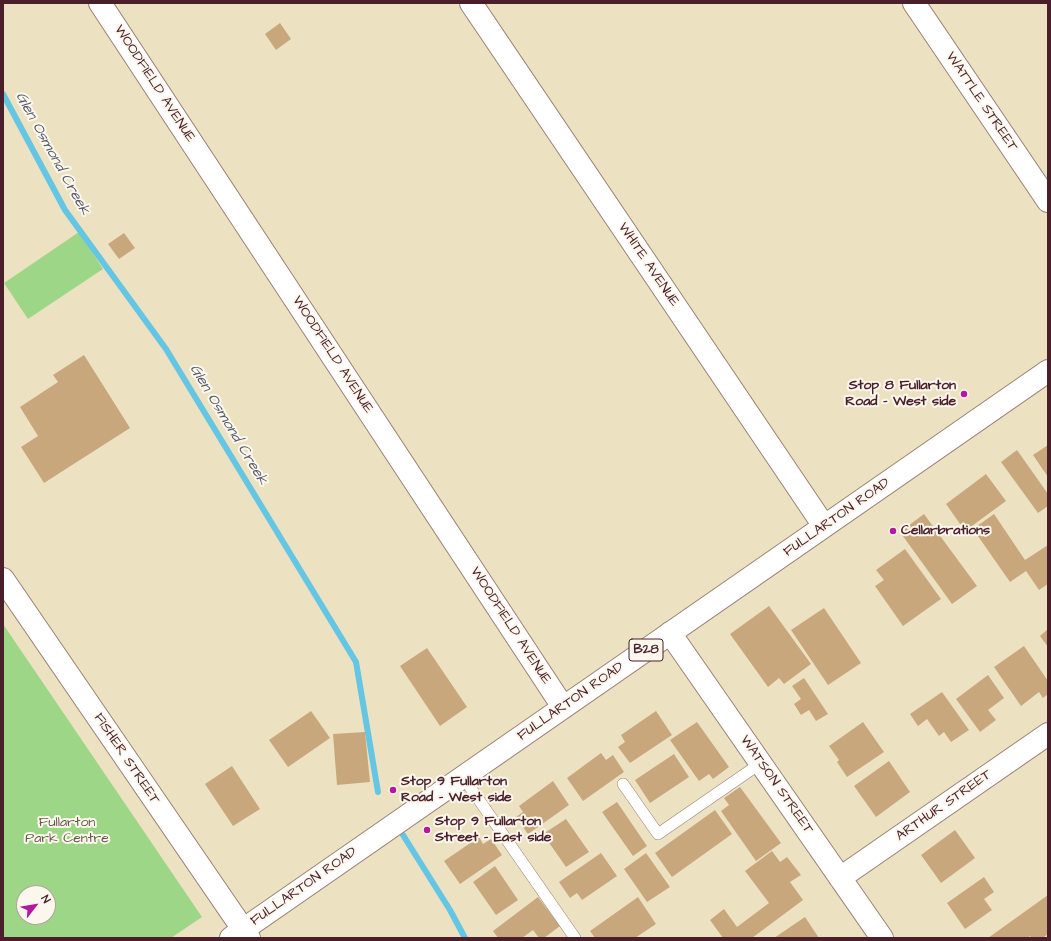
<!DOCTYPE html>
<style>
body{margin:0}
#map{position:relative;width:1051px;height:941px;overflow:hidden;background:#ece2c2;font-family:"Architects Daughter",sans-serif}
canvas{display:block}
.frame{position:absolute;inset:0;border:4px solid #4a1f2b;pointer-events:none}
.north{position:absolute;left:16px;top:885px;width:40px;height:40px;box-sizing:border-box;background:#fbf7ec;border:1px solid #b4a19f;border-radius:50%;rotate:59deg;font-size:11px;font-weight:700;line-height:16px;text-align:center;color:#4a1f2b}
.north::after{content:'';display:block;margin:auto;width:14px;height:18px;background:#b5179e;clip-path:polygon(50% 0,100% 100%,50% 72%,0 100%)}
</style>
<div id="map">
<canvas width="1051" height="941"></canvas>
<div class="frame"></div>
<div class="north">N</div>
</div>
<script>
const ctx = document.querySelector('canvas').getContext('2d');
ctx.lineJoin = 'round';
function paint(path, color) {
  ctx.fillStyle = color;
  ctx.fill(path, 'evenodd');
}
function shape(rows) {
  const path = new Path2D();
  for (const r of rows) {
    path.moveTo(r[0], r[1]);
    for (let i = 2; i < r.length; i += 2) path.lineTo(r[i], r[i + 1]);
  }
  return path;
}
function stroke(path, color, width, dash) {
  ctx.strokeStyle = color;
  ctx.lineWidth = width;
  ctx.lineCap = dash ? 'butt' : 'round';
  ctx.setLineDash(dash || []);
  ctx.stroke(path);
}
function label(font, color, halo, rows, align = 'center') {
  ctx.font = font + ' "Architects Daughter",sans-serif';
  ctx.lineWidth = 4;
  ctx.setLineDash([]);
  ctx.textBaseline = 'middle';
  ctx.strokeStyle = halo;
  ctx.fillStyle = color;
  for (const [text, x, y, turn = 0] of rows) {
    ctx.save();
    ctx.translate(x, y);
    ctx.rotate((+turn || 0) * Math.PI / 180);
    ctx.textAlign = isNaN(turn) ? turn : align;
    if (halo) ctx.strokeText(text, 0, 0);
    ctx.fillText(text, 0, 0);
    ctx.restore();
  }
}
paint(shape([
 [79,232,103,269,28,319,4,283],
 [3,624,202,917,171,938,3,938],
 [24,893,48,893,48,917,24,917]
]), '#9ed688');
stroke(shape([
 [3,94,65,210,166,349,356,662,378,792],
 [403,835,450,910,465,938]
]), '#65c6e3', 6);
paint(shape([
 [280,23,291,39,276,50,265,34],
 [124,233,135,248,119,259,108,244],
 [84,355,130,428,44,483,21,447,38,436,20,407,58,382,53,375],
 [1048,445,1048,477,1033,455],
 [1017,450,1048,494,1048,506,1038,513,1001,462],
 [986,474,1006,501,965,531,946,504],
 [924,514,977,586,952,604,900,532],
 [994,514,1025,560,1048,545,1048,584,1039,590,1026,571,1010,582,973,529],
 [905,549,941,599,903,626,875,586,884,580,876,570],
 [769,606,811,664,784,684,779,678,768,687,730,634],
 [824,608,861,663,828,685,791,630],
 [1048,629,1048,647,1040,636],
 [1024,646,1048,681,1048,694,1043,698,1039,692,1021,706,994,667],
 [427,648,467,707,440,726,400,666],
 [988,675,1004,698,988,710,996,720,980,732,956,699],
 [804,678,828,714,816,721,809,710,801,715,794,704,801,699,792,686],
 [942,692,969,730,951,742,944,732,939,736,927,719,918,726,910,714],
 [311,711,330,738,288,767,269,740],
 [656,711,672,735,630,763,618,747,625,742,621,735],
 [697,722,729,767,713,779,709,774,699,781,670,740],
 [863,722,884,752,847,777,837,762,839,760,829,746],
 [365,732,370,782,337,785,333,734],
 [601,753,606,760,613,755,624,772,583,801,567,778],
 [674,754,689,777,650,803,635,780],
 [889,761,910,792,876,817,854,786],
 [232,766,260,809,233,826,205,784],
 [553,781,569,805,528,834,516,817,523,812,519,806],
 [740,787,781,843,756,861,721,811,729,805,724,798],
 [617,802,647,846,633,856,602,812],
 [715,810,732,834,672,877,655,853],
 [566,819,589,852,566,867,543,834],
 [955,830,975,858,941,883,921,855],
 [479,837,483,844,491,839,502,855,460,884,444,861],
 [772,851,780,862,787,857,801,875,790,882,803,900,752,938,723,938,710,920,724,909,737,927,769,903,745,871],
 [601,853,617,876,582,900,577,893,570,898,559,882],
 [646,853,670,887,647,902,624,869],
 [495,866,518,900,496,915,473,882],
 [984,877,994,892,984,899,992,910,965,929,947,903],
 [1048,895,1048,934,1043,938,1031,938,1030,936,1027,938,988,938],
 [538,897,560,926,544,938,539,938,533,930,522,938,498,938,493,931],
 [638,897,656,924,635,938,595,938,590,931],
 [805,917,819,938,774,938]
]), '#c9a77d');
const service = shape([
 [463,777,575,938],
 [623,784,658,834,761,763]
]);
const minor = shape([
 [100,3,563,707],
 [471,3,824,526],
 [670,633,882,938],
 [840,878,1048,734]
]);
const tertiary = shape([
 [914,3,1048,201],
 [3,579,249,938]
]);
const primary = shape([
 [231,938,1048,371]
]);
stroke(service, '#9b8076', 12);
stroke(minor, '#9b8076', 24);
stroke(tertiary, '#9b8076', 24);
stroke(primary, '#9b8076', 24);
stroke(service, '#fff', 11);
stroke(minor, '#fff', 22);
stroke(tertiary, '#fff', 22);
stroke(primary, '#fff', 22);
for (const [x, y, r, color] of [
 [964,394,4,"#b5179e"],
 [893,531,4,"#b5179e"],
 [393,790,4,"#b5179e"],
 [427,830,4,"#b5179e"]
]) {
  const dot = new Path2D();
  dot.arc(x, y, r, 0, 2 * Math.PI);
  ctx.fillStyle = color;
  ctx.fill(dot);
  stroke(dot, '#fbf7ec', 1.5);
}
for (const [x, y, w] of [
 [646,650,34]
]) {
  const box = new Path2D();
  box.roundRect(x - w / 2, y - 11, w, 22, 3);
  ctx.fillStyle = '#fbf7ec';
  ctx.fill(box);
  stroke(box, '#4a1f2b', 1);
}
label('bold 13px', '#4a1f2b', null, [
 ["B28",646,650]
]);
label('14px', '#4a1f2b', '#fbf7ec', [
 ["WOODFIELD AVENUE",154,84,57],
 ["WATTLE STREET",981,102,56],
 ["WHITE AVENUE",648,265,56],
 ["WOODFIELD AVENUE",332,355,57],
 ["FULLARTON ROAD",837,518,-35],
 ["WOODFIELD AVENUE",510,626,57],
 ["FULLARTON ROAD",571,702,-35],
 ["FISHER STREET",126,759,56],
 ["WATSON STREET",776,785,55],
 ["ARTHUR STREET",944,806,-35],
 ["FULLARTON ROAD",304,887,-35]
]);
label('bold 14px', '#4a1f2b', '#fbf7ec', [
 ["Stop 8 Fullarton",956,386,"right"],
 ["Road - West side",956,402,"right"],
 ["Cellarbrations",901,531],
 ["Stop 9 Fullarton",401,782],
 ["Road - West side",401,798],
 ["Stop 9 Fullarton",435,822],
 ["Street - East side",435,838]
], 'left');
label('14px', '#635647', '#fbf7ec', [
 ["Fullarton",67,823],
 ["Park Centre",67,839]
]);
label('italic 15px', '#53596b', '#fbf7ec', [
 ["Glen Osmond Creek",52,154,61],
 ["Glen Osmond Creek",228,425,59]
]);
</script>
